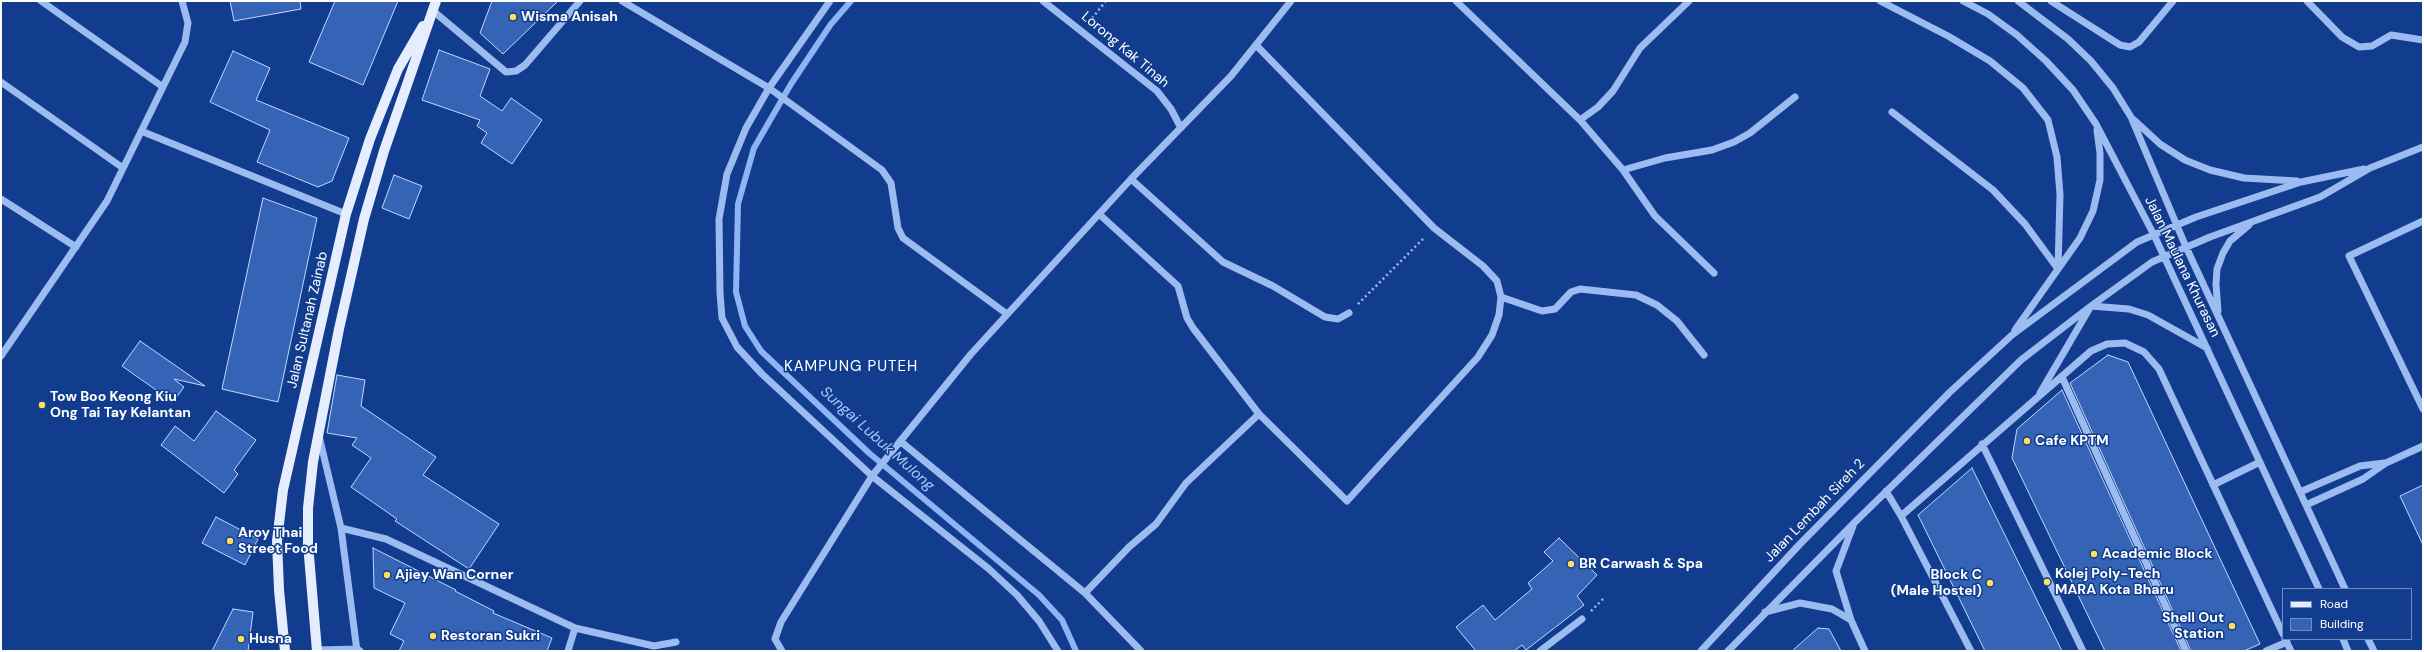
<!DOCTYPE html>
<style>
body{margin:0}
#map{position:relative;width:2424px;height:652px;overflow:hidden;background:#123d8e;font-family:"DM Sans",sans-serif}
canvas{display:block}
.frame{position:absolute;inset:0;border:2px solid #fff;pointer-events:none}
.legend{position:absolute;left:2282px;top:588px;width:130px;height:52px;box-sizing:border-box;background:#123d8e;border:1px solid #718bbb;margin:0;padding:5px 7px;list-style:none;font-size:12px;color:#fff}
.legend li{display:flex;align-items:center;gap:8px;height:20px}
.legend b{width:20px;border:1px solid #718bbb}
</style>
<div id="map">
<canvas width="2424" height="652"></canvas>
<div class="frame"></div>
<ul class="legend">
<li><b style="height:5px;background:#e6edff"></b>Road</li>
<li><b style="height:11px;background:#3563b5"></b>Building</li>
</ul>
</div>
<script>
const ctx = document.querySelector('canvas').getContext('2d');
ctx.lineJoin = 'round';
function shape(rows) {
  const path = new Path2D();
  for (const r of rows) {
    path.moveTo(r[0], r[1]);
    for (let i = 2; i < r.length; i += 2) path.lineTo(r[i], r[i + 1]);
  }
  return path;
}
function stroke(path, color, width, dash) {
  ctx.strokeStyle = color;
  ctx.lineWidth = width;
  ctx.lineCap = dash ? 'butt' : 'round';
  ctx.setLineDash(dash || []);
  ctx.stroke(path);
}
function paint(path, color) {
  ctx.fillStyle = color;
  ctx.fill(path, 'evenodd');
}
function label(font, color, halo, rows, align = 'center') {
  ctx.font = font + ' "DM Sans",sans-serif';
  ctx.lineWidth = 3;
  ctx.setLineDash([]);
  ctx.textBaseline = 'middle';
  ctx.strokeStyle = halo;
  ctx.fillStyle = color;
  for (const [text, x, y, turn = 0] of rows) {
    ctx.save();
    ctx.translate(x, y);
    ctx.rotate((+turn || 0) * Math.PI / 180);
    ctx.textAlign = isNaN(turn) ? turn : align;
    if (halo) ctx.strokeText(text, 0, 0);
    ctx.fillText(text, 0, 0);
    ctx.restore();
  }
}
stroke(shape([
 [851,1,831,24,791,84,754,148,738,204,736,292,745,326,761,351,869,453,1039,595,1062,620,1076,651]
]), '#8db4f5', 6);
const building = shape([
 [230,1,300,1,301,9,234,21,230,1],
 [335,1,398,1,363,85,309,62,335,1],
 [492,1,558,1,503,54,480,33,492,1],
 [439,50,490,69,480,96,502,111,511,98,542,120,512,164,481,143,487,133,477,126,480,120,422,100,439,50],
 [233,51,270,68,256,100,349,138,332,181,318,187,257,162,270,130,210,102,233,51],
 [394,175,422,186,409,219,382,208,394,175],
 [263,198,317,218,278,402,222,389,263,198],
 [140,341,205,386,174,379,184,387,173,402,122,366,140,341],
 [2108,355,2128,362,2260,644,2244,651,2191,651,2070,383,2108,355],
 [337,375,365,380,361,406,436,457,423,475,499,524,469,569,395,521,397,519,351,487,371,458,352,445,357,438,327,433,337,375],
 [2062,390,2181,651,2105,651,2012,458,2017,429,2062,390],
 [216,411,256,440,234,470,238,474,224,493,161,445,175,426,194,441,216,411],
 [1972,468,2062,651,1985,651,1918,515,1972,468],
 [2423,485,2423,545,2400,496,2423,485],
 [216,517,258,539,245,565,202,543,216,517],
 [1559,538,1597,575,1577,596,1584,605,1526,650,1522,645,1514,651,1476,651,1456,627,1483,605,1495,620,1532,589,1528,583,1553,561,1544,552,1559,538],
 [373,548,456,590,455,591,494,611,493,613,552,638,547,651,399,651,404,641,390,634,405,603,374,588,373,548],
 [233,609,253,612,248,651,212,651,233,609],
 [1818,628,1829,629,1841,651,1792,651,1818,628]
]);
paint(building, '#3563b5');
stroke(building, '#c2d7fd', 1);
stroke(shape([
 [1089,22,1106,1],
 [1358,304,1425,237],
 [1591,611,1604,598]
]), '#9bbbf1', 2.5, [2, 3]);
stroke(shape([
 [41,1,163,87],
 [622,1,769,88,882,170,891,183,898,228,903,238,1007,314],
 [830,1,769,88,746,128,727,174,719,219,720,293,722,318,737,347,762,374,872,476,989,569,1017,595,1039,621,1058,651],
 [1043,1,1157,91,1171,109,1181,128],
 [1456,1,1580,120,1623,170,1655,216,1714,273],
 [1880,1,1948,36,1990,61,2023,88,2048,120,2057,157,2060,195,2058,269],
 [1963,1,1988,14,2017,35,2046,61,2073,90,2096,124,2154,235,2319,589],
 [2018,1,2068,39,2091,61,2113,88,2131,117,2186,247,2345,589],
 [2051,1,2120,45,2130,47,2139,42,2173,1],
 [2307,1,2342,37,2359,47,2372,46,2391,35,2423,40],
 [432,10,506,72,516,71,525,65,580,1],
 [1,82,123,168],
 [1892,112,1993,190,2025,224,2058,269],
 [1580,120,1598,107,1613,91,1640,48,1689,1],
 [2134,120,2160,144,2185,160,2210,170,2244,178,2297,181],
 [141,131,346,214],
 [1623,170,1665,158,1712,150,1734,142,1750,133,1795,97],
 [1131,179,1223,262,1273,286,1325,317,1338,319,1349,313],
 [1,199,76,247],
 [1099,214,1178,286,1187,318,1193,328,1259,414,1347,501,1478,357,1492,335,1499,315,1501,297,1497,281,1483,266,1434,228,1256,45],
 [2423,221,2349,256,2423,409],
 [1501,297,1542,311,1555,309,1571,292,1580,289,1636,295,1657,305,1677,321,1704,355],
 [2218,311,2216,284,2217,269,2223,253,2230,241,2249,225],
 [2015,330,2080,238,2093,211,2100,180,2100,153,2097,130],
 [1,356,107,201,185,42,188,23,182,1],
 [2062,377,2186,651],
 [2040,393,2091,306,2129,309,2148,315,2207,348],
 [319,436,341,528,357,651],
 [900,441,1085,593,1141,651],
 [1982,444,2083,651],
 [2213,485,2260,462],
 [1886,491,1901,516,1971,651],
 [2300,492,2360,466,2384,463],
 [2306,505,2363,479,2386,463,2423,446],
 [1901,516,2091,351,2107,344,2125,343,2144,352,2159,369,2283,634],
 [1853,526,1836,571,1851,620,1865,651],
 [341,528,386,539,575,628,654,646,676,642],
 [1085,593,1129,547,1156,524,1186,483,1259,414],
 [1765,612,1800,603,1832,609,1851,620],
 [2285,639,2291,651],
 [2343,639,2348,651],
 [2368,639,2374,651],
 [317,650,357,649,360,651],
 [568,651,575,628],
 [782,651,775,639,781,622,872,476,971,354,1131,179,1231,76,1291,1],
 [1540,651,1582,619],
 [1701,651,1799,545,1950,392,2012,335,2137,242,2196,217,2301,182,2364,169],
 [1728,651,1855,522,2021,360,2091,306,2152,262,2210,237,2320,197,2370,168,2423,147],
 [2266,651,2287,642]
]), '#9bbbf1', 7);
stroke(shape([
 [285,651,279,590,277,541,283,490,346,214,370,139,398,69,423,26],
 [317,651,308,544,308,508,313,462,339,329,364,219,384,151,436,1]
]), '#e6edff', 10);
for (const [x, y, r, color] of [
 [513,17,4,"#ffde5c"],
 [42,405,4,"#ffde5c"],
 [2027,441,4,"#ffde5c"],
 [230,541,4,"#ffde5c"],
 [2094,554,4,"#ffde5c"],
 [1571,564,4,"#ffde5c"],
 [387,575,4,"#ffde5c"],
 [2047,582,4,"#ffde5c"],
 [1990,583,4,"#ffde5c"],
 [2232,626,4,"#ffde5c"],
 [433,636,4,"#ffde5c"],
 [241,639,4,"#ffde5c"]
]) {
  const dot = new Path2D();
  dot.arc(x, y, r, 0, 2 * Math.PI);
  ctx.fillStyle = color;
  ctx.fill(dot);
  stroke(dot, '#123d8e', 1.5);
}
label('bold 14px', '#fff', '#123d8e', [
 ["Wisma Anisah",521,17],
 ["Tow Boo Keong Kiu",50,397],
 ["Ong Tai Tay Kelantan",50,413],
 ["Cafe KPTM",2035,441],
 ["Aroy Thai",238,533],
 ["Street Food",238,549],
 ["Academic Block",2102,554],
 ["BR Carwash & Spa",1579,564],
 ["Kolej Poly-Tech",2055,574],
 ["MARA Kota Bharu",2055,590],
 ["Ajiey Wan Corner",395,575],
 ["Block C",1982,575,"right"],
 ["(Male Hostel)",1982,591,"right"],
 ["Shell Out",2224,618,"right"],
 ["Station",2224,634,"right"],
 ["Restoran Sukri",441,636],
 ["Husna",249,639]
], 'left');
label('14px', '#fff', '#123d8e', [
 ["Lorong Kak Tinah",1125,50,40],
 ["Jalan Maulana Khurasan",2182,267,64],
 ["Jalan Sultanah Zainab",308,320,-77],
 ["Jalan Lembah Sireh 2",1815,511,-46]
]);
ctx.letterSpacing = '1px';
label('15px', '#fff', '#123d8e', [
 ["KAMPUNG PUTEH",851,367]
]);
ctx.letterSpacing = '0px';
label('italic 15px', '#a7c5f9', '#123d8e', [
 ["Sungai Lubuk Mulong",877,439,42]
]);
</script>
